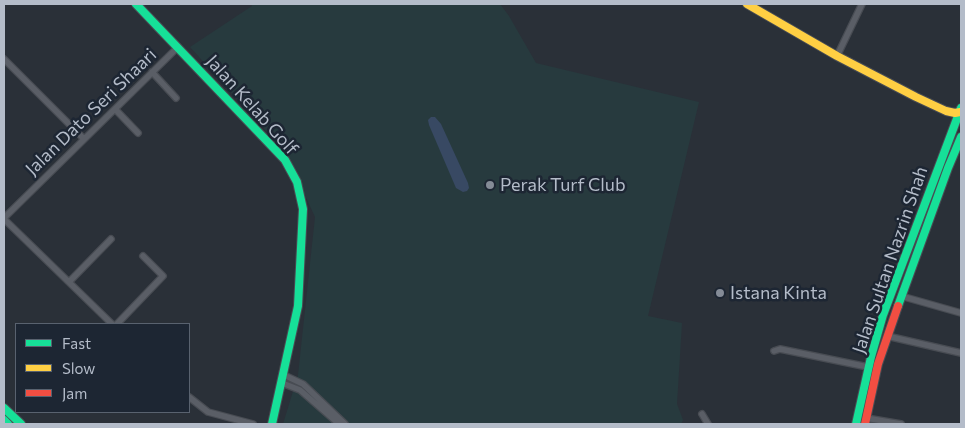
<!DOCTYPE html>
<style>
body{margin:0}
#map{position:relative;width:965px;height:428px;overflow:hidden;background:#2a3038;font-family:Commissioner,sans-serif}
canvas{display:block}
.frame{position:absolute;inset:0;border:5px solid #b4bcc9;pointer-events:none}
.legend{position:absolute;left:15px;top:323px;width:175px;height:90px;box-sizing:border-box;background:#1d2633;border:1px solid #59626f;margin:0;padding:6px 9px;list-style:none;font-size:15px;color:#b4bcc9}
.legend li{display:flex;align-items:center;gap:10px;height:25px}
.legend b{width:25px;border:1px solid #59626f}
</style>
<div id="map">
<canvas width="965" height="428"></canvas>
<div class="frame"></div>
<ul class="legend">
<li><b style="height:6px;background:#16e098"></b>Fast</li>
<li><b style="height:6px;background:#ffcf43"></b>Slow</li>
<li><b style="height:6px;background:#f24e42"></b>Jam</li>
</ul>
</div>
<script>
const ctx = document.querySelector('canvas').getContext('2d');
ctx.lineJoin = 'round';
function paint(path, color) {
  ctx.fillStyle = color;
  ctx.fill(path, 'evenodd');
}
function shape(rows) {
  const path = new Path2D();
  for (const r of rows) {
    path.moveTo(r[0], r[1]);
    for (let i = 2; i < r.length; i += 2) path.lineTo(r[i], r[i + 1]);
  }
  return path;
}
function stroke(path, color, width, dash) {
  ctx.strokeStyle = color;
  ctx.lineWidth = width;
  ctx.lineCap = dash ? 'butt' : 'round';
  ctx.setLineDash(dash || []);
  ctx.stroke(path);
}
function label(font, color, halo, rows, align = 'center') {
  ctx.font = font + ' Commissioner,sans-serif';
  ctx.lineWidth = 5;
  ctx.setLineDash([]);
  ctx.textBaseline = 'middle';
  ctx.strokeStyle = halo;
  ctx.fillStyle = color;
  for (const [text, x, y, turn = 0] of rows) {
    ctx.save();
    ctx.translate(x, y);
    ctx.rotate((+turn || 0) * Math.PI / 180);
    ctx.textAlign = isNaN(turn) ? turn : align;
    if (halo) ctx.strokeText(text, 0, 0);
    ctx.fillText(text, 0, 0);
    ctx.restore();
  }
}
paint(shape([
 [251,4,500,4,509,16,536,63,699,102,648,316,682,323,677,404,683,420,681,424,283,424,298,375,315,217,285,152,190,47,252,6]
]), '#273a3e');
paint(shape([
 [431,117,435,117,441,124,468,183,469,188,467,191,463,192,456,188,429,125,428,120]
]), '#384963');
const street = shape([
 [837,56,862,4],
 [4,59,84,139],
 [152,72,176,98],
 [115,109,138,133],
 [4,218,178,47],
 [4,219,112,324],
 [69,282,111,239],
 [901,296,961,313],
 [117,324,163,276,143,256],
 [887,336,961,353],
 [774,351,780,349,868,367],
 [284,375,303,384,345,424],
 [282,383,300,390,339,424],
 [189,397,208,412,253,424],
 [702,414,708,424],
 [866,418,901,424]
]);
const fast = shape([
 [136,4,285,160,297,182,303,209,298,306,272,424],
 [898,306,948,168,961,137],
 [4,408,21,424],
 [4,420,8,424],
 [856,424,871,357,883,315,961,108]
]);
const slow = shape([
 [747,4,837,56,916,97,946,111,955,113,960,112]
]);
const jam = shape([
 [865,424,878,364,898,306]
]);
stroke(street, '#484c53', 8);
stroke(fast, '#484c53', 10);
stroke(slow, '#484c53', 10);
stroke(jam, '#484c53', 10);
stroke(street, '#5a5e66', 5.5);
stroke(fast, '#16e098', 8);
stroke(slow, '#ffcf43', 8);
stroke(jam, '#f24e42', 8);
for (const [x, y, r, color] of [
 [490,185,5,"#848b96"],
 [720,293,5,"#848b96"]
]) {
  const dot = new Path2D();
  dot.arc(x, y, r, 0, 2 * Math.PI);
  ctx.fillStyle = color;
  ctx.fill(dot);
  stroke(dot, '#1d2633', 2);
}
label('18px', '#b4bcc9', '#1d2633', [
 ["Jalan Kelab Golf",252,105,48],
 ["Jalan Dato Seri Shaari",91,112,-44],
 ["Jalan Sultan Nazrin Shah",890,260,-71]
]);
label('18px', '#b4bcc9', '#1d2633', [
 ["Perak Turf Club",500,185],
 ["Istana Kinta",730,293]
], 'left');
</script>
